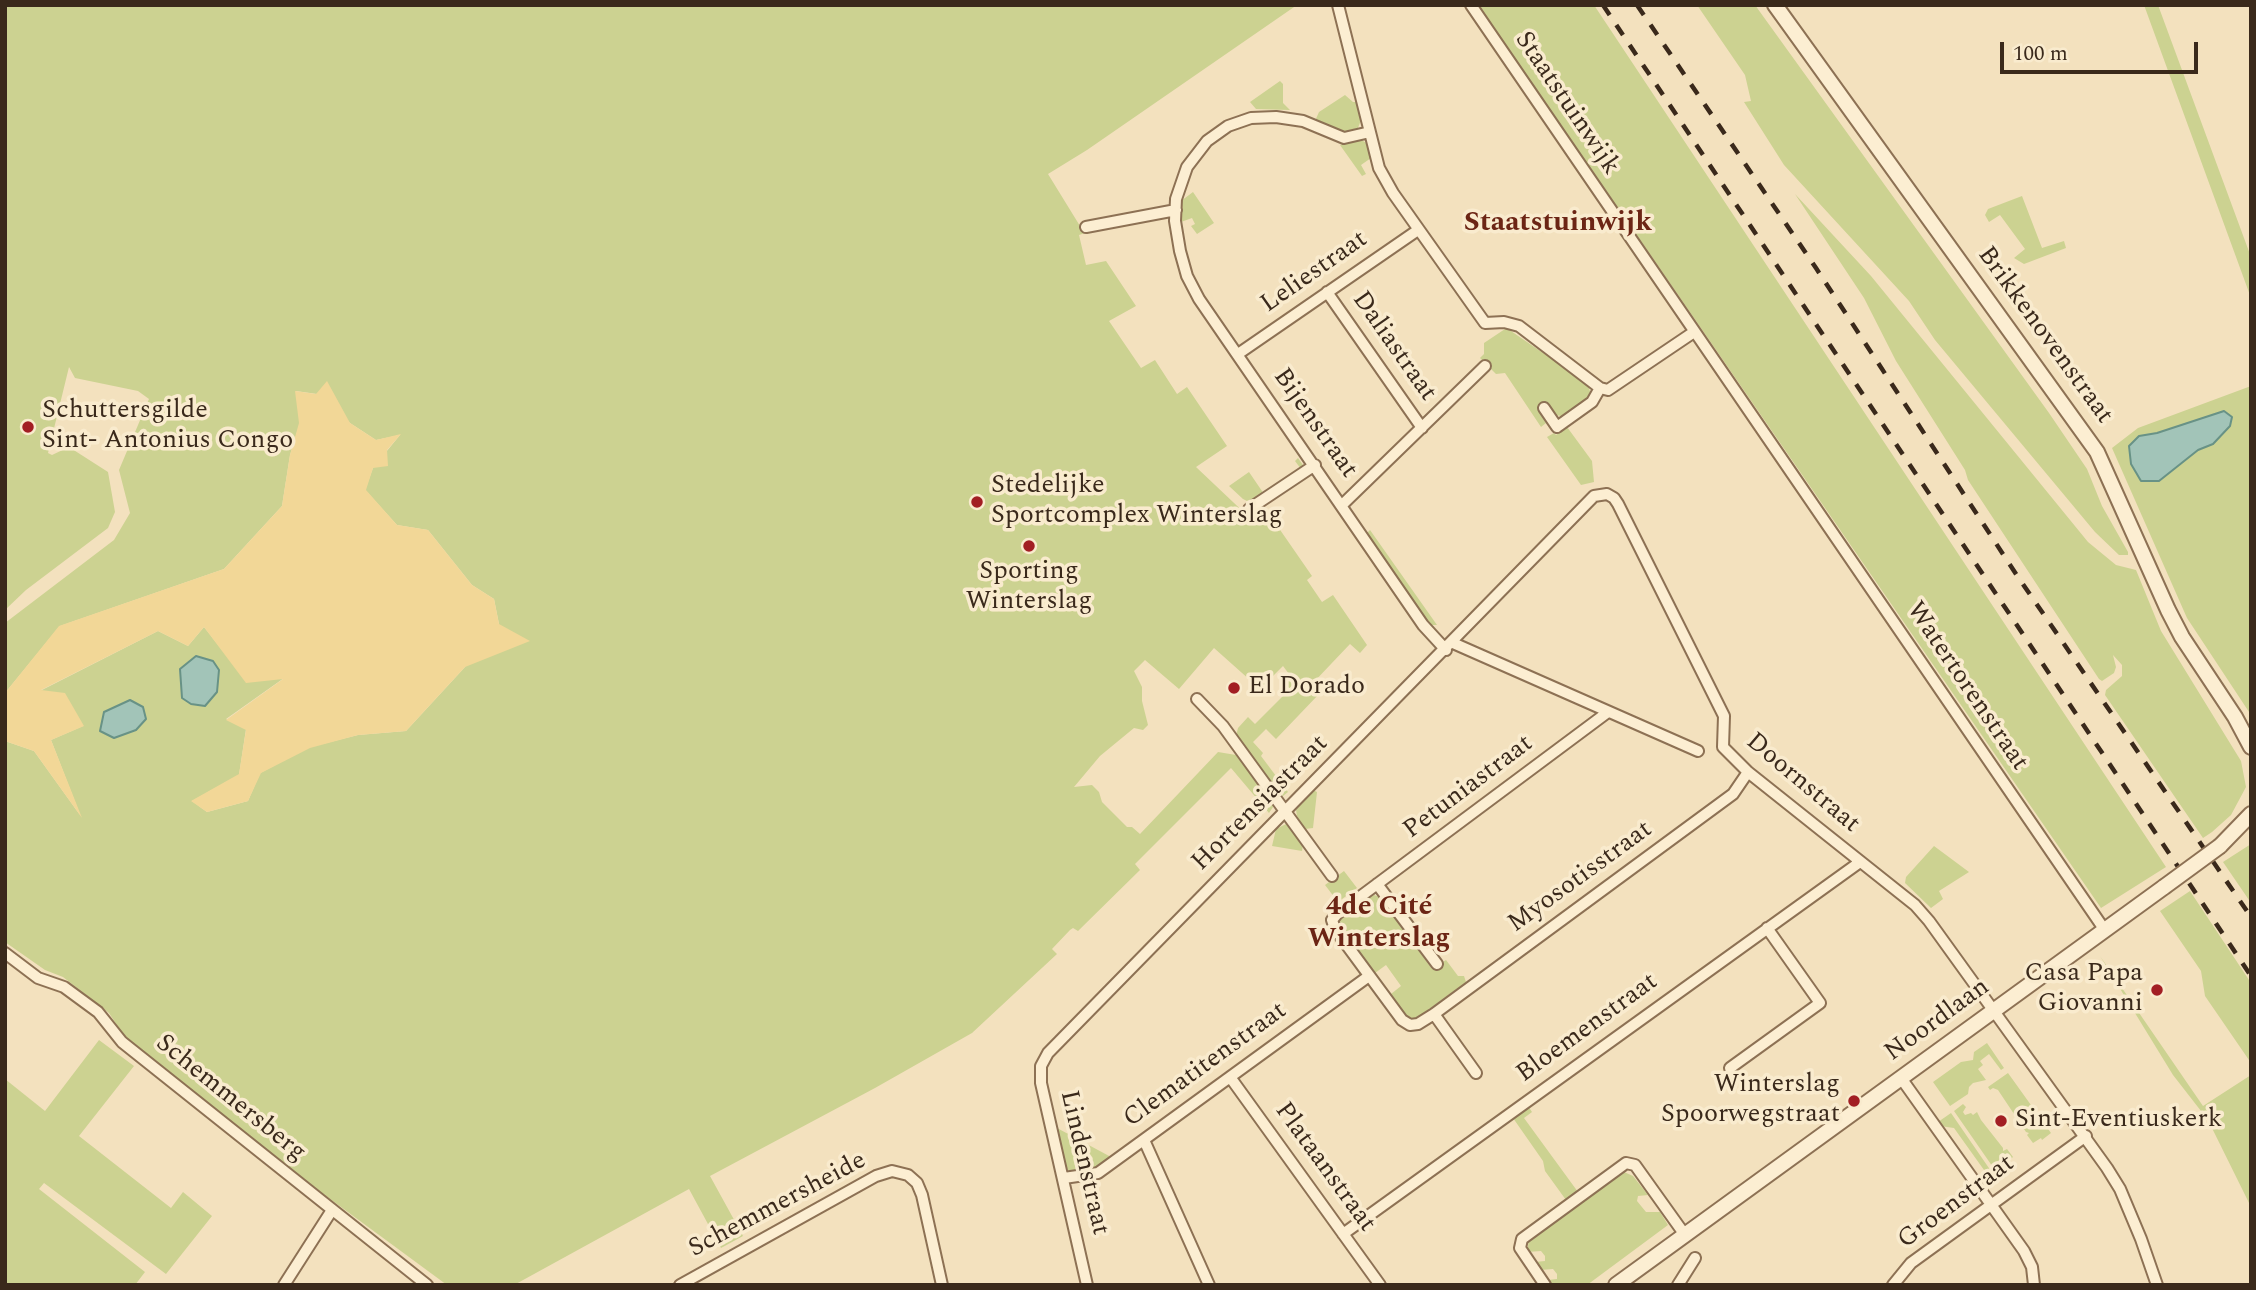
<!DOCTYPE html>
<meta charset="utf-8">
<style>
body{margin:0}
#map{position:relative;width:2256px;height:1290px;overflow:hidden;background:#f3e1be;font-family:Spectral,serif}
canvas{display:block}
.frame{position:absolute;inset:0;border:7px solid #3a291b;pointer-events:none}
.scale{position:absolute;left:2000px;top:42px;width:198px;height:32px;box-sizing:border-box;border:4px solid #3a291b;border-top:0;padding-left:9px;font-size:21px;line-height:24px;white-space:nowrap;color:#3a291b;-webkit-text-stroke:5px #f9ebce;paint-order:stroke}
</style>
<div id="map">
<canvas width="2256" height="1290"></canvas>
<div class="frame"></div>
<div class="scale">100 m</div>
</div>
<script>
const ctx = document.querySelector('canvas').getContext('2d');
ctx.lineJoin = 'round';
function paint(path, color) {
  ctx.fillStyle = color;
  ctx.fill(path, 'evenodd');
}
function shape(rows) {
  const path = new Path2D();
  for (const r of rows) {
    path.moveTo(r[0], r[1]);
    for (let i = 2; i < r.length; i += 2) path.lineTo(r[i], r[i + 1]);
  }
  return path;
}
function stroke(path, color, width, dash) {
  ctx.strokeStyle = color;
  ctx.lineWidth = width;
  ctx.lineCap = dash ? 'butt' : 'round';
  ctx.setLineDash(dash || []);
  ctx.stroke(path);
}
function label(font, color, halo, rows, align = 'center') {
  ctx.font = font + ' Spectral,serif';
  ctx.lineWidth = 7;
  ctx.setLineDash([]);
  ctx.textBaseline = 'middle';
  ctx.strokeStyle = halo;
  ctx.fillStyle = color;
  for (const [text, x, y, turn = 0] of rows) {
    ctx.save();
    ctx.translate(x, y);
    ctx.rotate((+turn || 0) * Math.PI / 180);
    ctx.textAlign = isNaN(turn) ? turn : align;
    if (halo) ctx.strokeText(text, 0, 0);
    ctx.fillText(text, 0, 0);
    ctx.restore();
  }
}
paint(shape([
 [5,5,1297,5,1087,150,1048,174,1080,226,1088,232,1079,235,1086,265,1106,261,1136,306,1109,321,1141,368,1155,360,1177,394,1187,387,1227,446,1196,467,1252,520,1267,511,1312,576,1307,580,1322,602,1333,595,1367,645,1360,653,1350,644,1312,684,1320,693,1276,739,1266,729,1253,742,1263,753,1261,756,1288,792,1283,796,1278,794,1236,736,1238,728,1248,717,1255,724,1290,689,1283,681,1289,674,1283,666,1260,689,1214,648,1179,689,1145,660,1134,671,1142,687,1142,701,1148,725,1143,730,1134,728,1100,756,1074,787,1092,785,1099,792,1102,802,1127,827,1132,827,1140,834,1218,752,1236,755,1272,802,1273,807,1269,813,1231,768,1135,864,1140,870,1078,931,1073,928,1070,930,1052,949,1057,954,972,1033,875,1088,710,1176,743,1236,721,1248,689,1189,514,1285,447,1285,322,1193,124,1036,109,1013,63,977,45,970,5,942,5,741,34,751,80,815,51,740,83,726,40,691,158,631,188,646,204,627,223,651,284,678,226,719,246,729,239,775,192,801,207,812,248,801,260,773,310,747,358,735,406,731,465,667,499,624,494,599,472,585,428,530,397,525,365,490,373,468,400,435,376,440,350,423,317,394,296,391,300,423,290,455,282,506,224,569,60,626,5,693,5,623,114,540,130,513,119,470,149,399,138,391,75,378,69,367,48,453,52,455,69,447,108,472,115,512,108,528,26,590,5,610],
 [1478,5,1594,5,2166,867,2101,908],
 [1697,5,1755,5,2049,413,2087,469,2102,506,2128,552,2128,555,2119,555,2095,532,1935,340,1909,301,1784,165,1744,102,1751,101,1745,75],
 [2144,5,2158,5,2251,257,2251,298],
 [1280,81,1283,84,1283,103,1290,110,1256,109,1250,102],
 [1345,95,1353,102,1357,102,1361,120,1358,128,1343,132,1315,121,1319,112],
 [1360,139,1368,144,1371,158,1361,165,1366,174,1362,176,1340,145],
 [1193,192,1214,223,1197,234,1191,226,1195,224,1192,218,1181,222,1180,217,1181,201],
 [1795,194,1871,276,2088,542,2116,565,2136,570,2161,631,2241,761,2246,787,2231,815,2212,832,2203,838,2105,695,2106,690,2122,676,2122,665,2113,655,2116,667,2114,673,2102,681,2099,679,1968,480,1965,470,1896,361,1864,298],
 [2022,196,2042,248,2064,241,2066,248,2024,264,2014,258,2025,249,2000,215,1989,222,1985,215,1988,209],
 [1505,329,1508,329,1587,383,1591,394,1590,397,1561,416,1555,415,1547,403,1537,408,1546,423,1541,427,1505,373,1496,374,1480,358,1484,354,1484,343],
 [2251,386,2251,715,2187,618,2112,448,2138,428],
 [1567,427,1592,461,1594,482,1581,485,1547,437,1554,433,1556,435],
 [1298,458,1305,468,1264,494,1249,502,1243,499,1229,486,1249,472,1264,494,1301,469,1295,461],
 [1370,530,1437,625,1428,625,1366,534],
 [1313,790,1317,792,1313,828,1305,829,1297,816,1296,810],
 [1286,824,1303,844,1302,851,1272,846,1276,829],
 [2251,844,2251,903,2223,862],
 [1934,846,1969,872,1939,891,1943,899,1931,908,1905,883,1906,877],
 [1344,871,1357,888,1338,902,1325,885],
 [2190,891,2251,983,2251,1063,2205,996,2201,971,2160,911],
 [1374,895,1380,897,1432,969,1446,960,1458,976,1464,976,1466,982,1417,1018,1411,1019,1407,1016,1391,994,1401,986,1386,965,1375,973,1340,926,1340,920,1343,915],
 [2100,956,2203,1106,2251,1075,2251,1207,2208,1120,2173,1075],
 [99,1040,134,1066,79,1136,171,1208,183,1192,212,1216,166,1274,44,1183,39,1189,145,1272,135,1285,5,1285,5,1079,45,1111],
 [1987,1043,2004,1068,2001,1070,1989,1054,1980,1061,1983,1065,1978,1069,1986,1080,1973,1083,1969,1087,1968,1094,1950,1106,1933,1082,1961,1062,1973,1060,1974,1052],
 [2008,1073,2051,1133,2042,1140,2041,1138,2033,1143,2027,1135,2029,1133,2026,1132,1998,1090,1993,1088,1990,1090,1988,1087],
 [1963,1104,1966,1107,1963,1112,1965,1115,1971,1113,1973,1115,1977,1112,1981,1120,2003,1148,2003,1151,2007,1149,2013,1157,2006,1163,2007,1166,1997,1173,1954,1111],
 [1528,1106,1532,1112,1524,1118,1578,1192,1566,1200,1545,1171,1543,1161,1513,1118],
 [1951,1113,1993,1174,1989,1177,1954,1128,1940,1126,1938,1122],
 [1057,1128,1111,1157,1097,1167,1069,1171,1064,1164],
 [1624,1172,1633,1176,1648,1195,1638,1196,1637,1201,1646,1212,1660,1212,1668,1225,1587,1285,1551,1285,1548,1280,1557,1279,1557,1274,1553,1269,1540,1270,1535,1262,1545,1261,1545,1256,1541,1251,1527,1252,1529,1240,1618,1173]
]), '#ccd291');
paint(shape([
 [327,381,350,423,376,440,401,434,387,450,388,466,373,468,366,490,397,525,428,530,472,585,494,599,499,624,530,641,465,667,406,731,358,735,310,748,261,773,248,801,207,812,191,801,239,774,246,730,226,720,283,679,246,683,204,627,188,646,158,631,41,690,65,693,84,726,51,740,82,818,34,751,5,741,5,693,59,626,224,569,282,506,290,455,299,423,295,391,316,394]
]), '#f2d797');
const water = shape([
 [2224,411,2232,417,2230,426,2213,444,2198,450,2159,481,2141,481,2131,464,2129,446,2139,436,2157,433,2224,411],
 [196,656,213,661,219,670,217,692,205,706,191,704,182,698,180,669,196,656],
 [130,700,143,707,146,719,136,730,114,738,100,731,104,712,130,700]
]);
paint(water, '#a2c4b8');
stroke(water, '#689286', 2);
const minor = shape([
 [1338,5,1379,168,1393,193,1485,323,1504,322,1519,326,1600,388],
 [1471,5,2104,929],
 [1370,132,1344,138,1303,121,1276,117,1251,118,1228,126,1207,141,1187,167,1176,199,1175,221,1180,251,1187,276,1199,299,1423,625,1446,650],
 [1086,227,1176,210],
 [1327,292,1422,428],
 [1238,354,1418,230],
 [1544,408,1557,427,1592,402,1600,388,1608,390,1694,332],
 [1342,505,1485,366],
 [1249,509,1315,465],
 [1453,643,1698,751],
 [1197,699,1223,726,1332,876],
 [1608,712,1337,914,1332,920,1335,929,1402,1020,1410,1025,1418,1024,1434,1014,1733,794,1748,772],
 [1377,884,1437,964],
 [5,953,38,978,64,987,98,1012,122,1042,427,1285],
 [1434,1014,1476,1073],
 [1730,1068,1820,1003,1767,928],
 [1230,1077,1380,1285],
 [1901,1078,2024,1251,2032,1267,2034,1285],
 [1144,1140,1209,1285],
 [1064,1178,1098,1173,1369,976],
 [1343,1234,1860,862],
 [284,1285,332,1210],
 [680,1285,876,1176,892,1171,908,1175,917,1183,922,1195,942,1285],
 [1087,1285,1041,1083,1041,1066,1048,1053,1594,496,1607,494,1614,498,1618,504,1724,716,1723,747,1748,772,1915,905,1929,921,2107,1168,2120,1189,2141,1239,2157,1285],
 [1545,1285,1520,1248,1522,1239,1626,1163,1635,1165,1685,1235],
 [1678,1285,1695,1258],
 [1893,1285,1911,1263,2086,1136]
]);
const tertiary = shape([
 [1775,5,2097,452,2168,610,2182,637,2235,717,2251,747],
 [2220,846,2251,814],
 [1616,1285,2164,887]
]);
stroke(minor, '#8d7154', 14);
stroke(tertiary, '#8d7154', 18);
stroke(minor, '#fceed2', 10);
stroke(tertiary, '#fceed2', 14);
stroke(shape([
 [1603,5,2251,976],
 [1637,5,1816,268,2016,574,2251,917]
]), '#3a291b', 4.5, [12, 12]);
const tertiaryBridge = shape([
 [2164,887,2220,846]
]);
stroke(tertiaryBridge, '#8d7154', 18, []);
stroke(tertiaryBridge, '#fceed2', 14);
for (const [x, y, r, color] of [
 [28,427,7,"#a21e23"],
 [977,502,7,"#a21e23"],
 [1029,546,7,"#a21e23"],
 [1234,688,7,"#a21e23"],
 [2157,990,7,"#a21e23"],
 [1854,1101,7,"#a21e23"],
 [2001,1121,7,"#a21e23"]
]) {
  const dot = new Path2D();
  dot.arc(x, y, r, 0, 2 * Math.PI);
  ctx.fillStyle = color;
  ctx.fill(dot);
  stroke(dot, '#f9ebce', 2.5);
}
label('26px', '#3a291b', '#f9ebce', [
 ["Staatstuinwijk",1566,104,56],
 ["Leliestraat",1315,273,-35],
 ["Brikkenovenstraat",2044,336,54],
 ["Daliastraat",1393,347,55],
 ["Bijenstraat",1314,424,55],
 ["Watertorenstraat",1966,687,56],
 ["Doornstraat",1802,784,40],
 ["Petuniastraat",1469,788,-37],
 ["Hortensiastraat",1261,804,-45],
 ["Myosotisstraat",1581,878,-36],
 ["Noordlaan",1938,1021,-36],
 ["Bloemenstraat",1588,1029,-36],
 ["Clematitenstraat",1206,1066,-36],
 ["Schemmersberg",230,1099,39],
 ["Lindenstraat",1083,1163,77],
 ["Plataanstraat",1324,1168,54],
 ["Groenstraat",1957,1203,-37],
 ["Schemmersheide",778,1206,-28]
]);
label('26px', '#3a291b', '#f9ebce', [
 ["Schuttersgilde",42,412],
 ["Sint- Antonius Congo",42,442],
 ["Stedelijke",991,487],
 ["Sportcomplex Winterslag",991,517],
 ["Sporting",1029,573,"center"],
 ["Winterslag",1029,603,"center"],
 ["El Dorado",1248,688],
 ["Casa Papa",2143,975,"right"],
 ["Giovanni",2143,1005,"right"],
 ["Winterslag",1840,1086,"right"],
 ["Spoorwegstraat",1840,1116,"right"],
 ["Sint-Eventiuskerk",2015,1121]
], 'left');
label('bold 28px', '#6c2515', '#f9ebce', [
 ["Staatstuinwijk",1558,225],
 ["4de Cité",1379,909],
 ["Winterslag",1379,941]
]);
</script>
